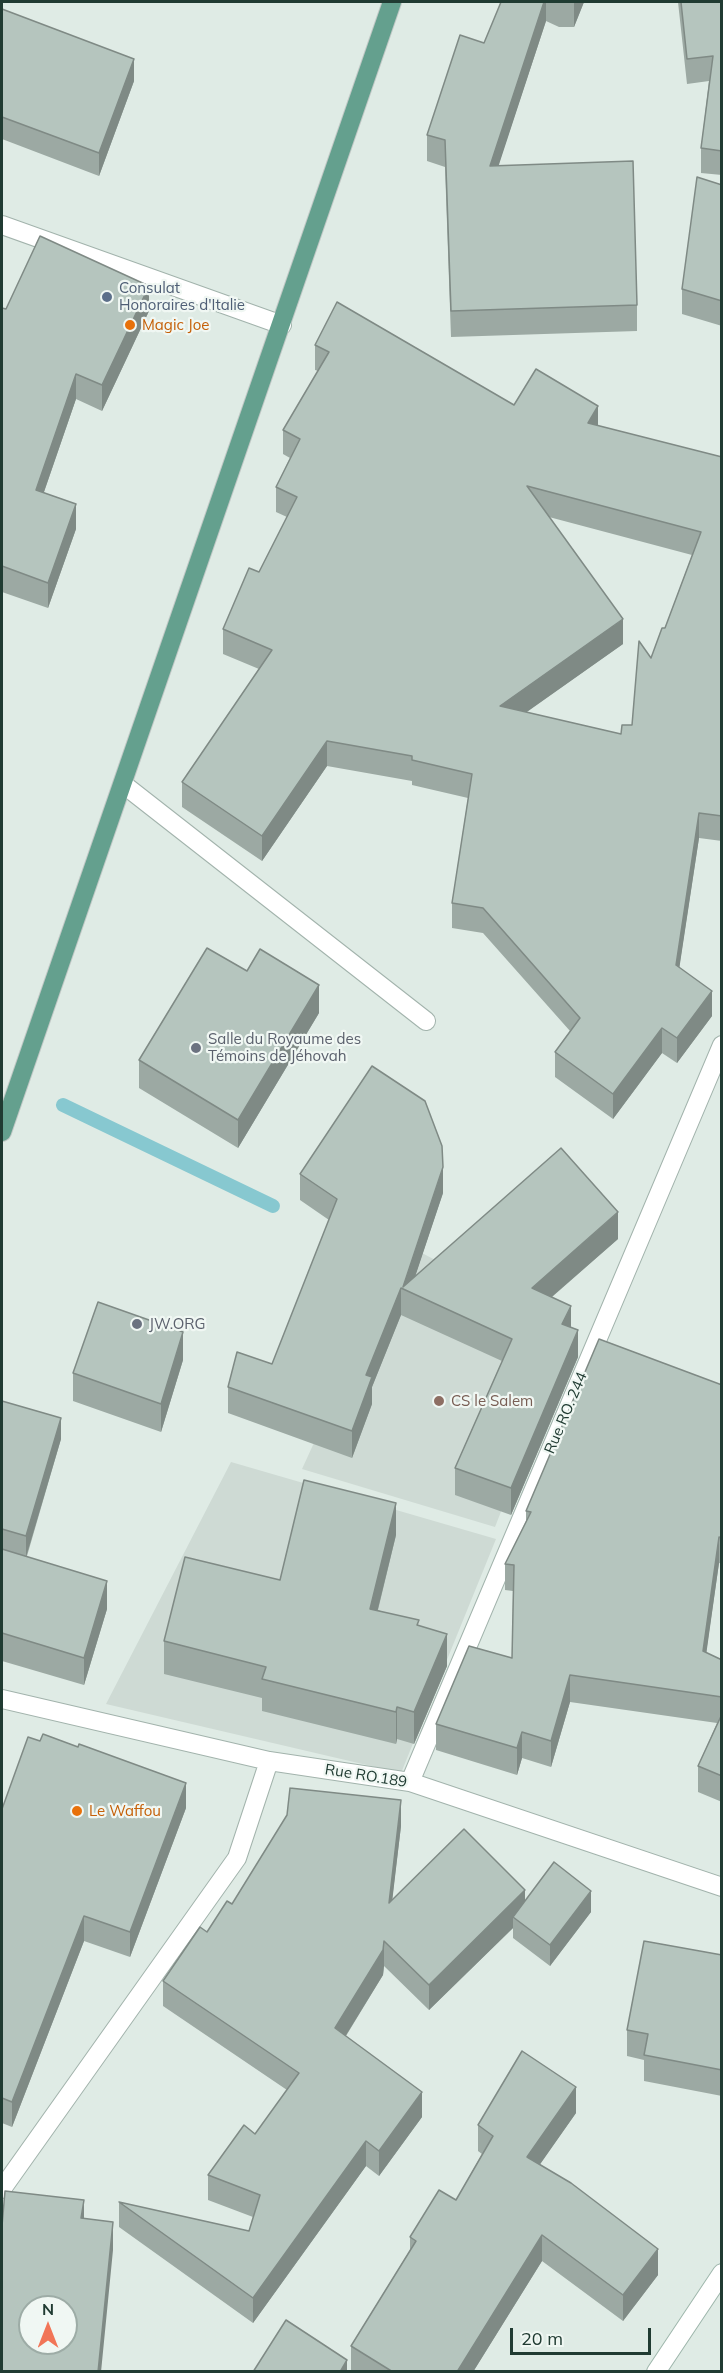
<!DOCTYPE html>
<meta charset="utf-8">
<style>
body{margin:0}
#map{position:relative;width:723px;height:2373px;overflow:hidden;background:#dfebe5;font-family:Mulish,sans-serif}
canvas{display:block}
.frame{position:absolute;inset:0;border:3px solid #203b32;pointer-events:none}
.north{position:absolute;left:18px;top:2295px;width:60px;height:60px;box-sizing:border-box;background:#f0f7f3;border:2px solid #9daca6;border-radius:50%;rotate:0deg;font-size:16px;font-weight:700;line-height:24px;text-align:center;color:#203b32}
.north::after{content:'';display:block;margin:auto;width:21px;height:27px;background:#f17557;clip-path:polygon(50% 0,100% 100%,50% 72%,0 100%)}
.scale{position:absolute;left:510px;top:2328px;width:141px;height:27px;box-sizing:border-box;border:3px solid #203b32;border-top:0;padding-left:8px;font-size:18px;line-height:21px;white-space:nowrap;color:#203b32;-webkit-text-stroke:4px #f0f7f3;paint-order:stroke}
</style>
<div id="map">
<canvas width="723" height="2373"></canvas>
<div class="frame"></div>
<div class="north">N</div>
<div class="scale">20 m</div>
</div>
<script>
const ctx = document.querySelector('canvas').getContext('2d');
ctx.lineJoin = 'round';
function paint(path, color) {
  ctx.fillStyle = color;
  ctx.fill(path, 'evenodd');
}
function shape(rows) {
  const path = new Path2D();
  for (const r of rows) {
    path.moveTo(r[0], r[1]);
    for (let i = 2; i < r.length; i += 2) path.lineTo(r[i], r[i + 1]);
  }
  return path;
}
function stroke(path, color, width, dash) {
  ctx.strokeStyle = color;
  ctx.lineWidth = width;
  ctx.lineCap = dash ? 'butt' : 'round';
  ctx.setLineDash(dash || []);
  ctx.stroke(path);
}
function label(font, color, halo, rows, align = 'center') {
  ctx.font = font + ' Mulish,sans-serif';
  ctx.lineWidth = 4.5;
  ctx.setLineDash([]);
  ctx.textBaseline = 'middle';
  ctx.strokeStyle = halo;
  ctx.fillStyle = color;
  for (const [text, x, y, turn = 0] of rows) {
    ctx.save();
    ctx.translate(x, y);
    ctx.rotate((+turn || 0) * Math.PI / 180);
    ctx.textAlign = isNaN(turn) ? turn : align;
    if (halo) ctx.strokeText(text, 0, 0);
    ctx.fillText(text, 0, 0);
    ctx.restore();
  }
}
paint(shape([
 [405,1244,571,1332,495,1527,302,1469],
 [231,1462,496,1539,401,1773,106,1704]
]), '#cedad4');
stroke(shape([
 [63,1105,273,1206]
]), '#87c8d0', 14);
const street = shape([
 [2,225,282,325],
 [123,784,426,1021],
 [2,1699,269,1761,410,1782,722,1887],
 [410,1782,722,1045],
 [2,2189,237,1858,269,1761]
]);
const secondary = shape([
 [656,2372,722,2273]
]);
const primary = shape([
 [2,1132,392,2]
]);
stroke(street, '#a2b3ac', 20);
stroke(secondary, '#9eb6ac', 20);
stroke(primary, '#c1c8c6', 20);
stroke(street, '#fff', 18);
stroke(secondary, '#fff', 18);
stroke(primary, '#64a08e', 18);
paint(shape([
 [501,2,584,2,574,27,559,27,546,21,498,166,637,305,637,331,451,337,445,167,427,161,427,135,484,43],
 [678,2,722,2,722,175,701,173,701,148,709,81,687,84],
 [2,9,134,81,99,176,2,139],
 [722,185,722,326,682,314,682,289],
 [2,308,6,309,149,311,102,411,76,399,44,492,76,529,48,608,2,592],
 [315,345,514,405,722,457,722,841,699,838,679,968,712,1016,677,1063,662,1053,613,1119,555,1077,555,1052,570,1031,483,933,452,928,452,903,468,798,412,785,412,781,327,766,262,861,182,807,182,782,259,669,223,654,223,629,259,572,287,517,276,512,276,487,290,458,283,454,283,430,318,371,315,370],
 [549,517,692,555,665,628,651,658,632,725,621,734,526,712,623,644],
 [319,1013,238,1148,139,1088,139,1060],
 [300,1174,443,1193,415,1276,618,1239,552,1297,571,1328,578,1357,511,1515,455,1495,455,1468,502,1361,401,1315,372,1387,372,1404,352,1458,228,1413,228,1387,272,1364,329,1220,300,1200],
 [183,1360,161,1432,73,1401,73,1373],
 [722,1385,722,1564,719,1563,706,1653,722,1660,722,1802,698,1792,698,1766,717,1723,570,1702,551,1767,522,1758,517,1775,436,1750,436,1724,512,1658,513,1591,505,1590,505,1564,526,1521,526,1511],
 [2,1401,61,1439,27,1556,107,1609,84,1685,2,1661],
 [396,1535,378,1610,419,1625,447,1666,414,1744,397,1739,396,1744,262,1711,262,1698,164,1674,164,1641,280,1580],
 [186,1808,130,1957,84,1941,12,2127,2,2123,2,1809],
 [401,1826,392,1900,525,1901,591,1912,550,1966,513,1938,513,1928,429,2010,384,1966,383,1975,346,2036,422,2117,379,2176,366,2166,253,2323,119,2227,119,2202,249,2231,253,2217,208,2200,208,2175,255,2134,287,2090,163,2006,163,1981,232,1904],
 [722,1955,722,2096,644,2081,644,2060,627,2056,627,2030],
 [576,2113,539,2165,658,2275,623,2321,542,2261,473,2372,351,2372,351,2346,410,2250,410,2237,456,2200,482,2154,478,2151,478,2125]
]), '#9ca9a3');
paint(shape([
 [544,2,546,2,546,21,490,192,490,166],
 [574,2,584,2,574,27],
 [134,59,134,81,99,176,99,153],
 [149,286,149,311,102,411,102,385],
 [76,374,76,399,36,515,36,490],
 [598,406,598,431,588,423],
 [76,504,76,529,48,608,48,583],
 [623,619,623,644,500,731,500,706],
 [327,741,327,766,262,861,262,836],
 [699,813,699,838,676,990,676,965],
 [319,985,319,1013,238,1148,238,1120],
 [712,991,712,1016,677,1063,677,1038],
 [662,1028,662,1053,613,1119,613,1094],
 [443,1167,443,1193,410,1292,403,1287],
 [618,1212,618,1239,532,1314,532,1288],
 [401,1288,401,1315,372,1387,372,1404,352,1458,352,1431,366,1375],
 [571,1306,571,1332,562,1324],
 [578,1330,578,1357,511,1515,511,1488],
 [183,1332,183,1360,161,1432,161,1404],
 [61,1418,61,1439,26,1557,26,1536],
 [396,1503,396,1535,370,1641,370,1609],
 [719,1537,719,1563,703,1677,703,1651],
 [107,1581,107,1609,84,1685,84,1658],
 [447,1634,447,1666,414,1744,414,1712],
 [570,1675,570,1702,551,1767,551,1741],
 [397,1707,397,1739,396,1744,396,1712],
 [522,1732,522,1758,517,1775,517,1748],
 [186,1783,186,1808,130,1957,130,1932],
 [401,1800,401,1826,389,1928,389,1903],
 [525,1890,525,1916,513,1917,513,1928,429,2010,429,1985],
 [591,1891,591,1912,550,1966,550,1945],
 [84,1916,84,1941,12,2127,12,2102],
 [384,1941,384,1966,383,1975,335,2053,335,2028],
 [576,2087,576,2113,527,2183,527,2157],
 [422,2092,422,2117,379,2176,379,2151],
 [366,2141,366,2166,253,2323,253,2298],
 [84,2200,84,2228,81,2218],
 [113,2222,113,2250,101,2372,98,2372],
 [542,2235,542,2261,473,2372,457,2372],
 [658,2249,658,2275,623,2321,623,2295],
 [347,2360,347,2372,340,2372]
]), '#7f8a85');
const building = shape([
 [501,2,544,2,490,166,633,161,637,305,451,311,445,140,427,135,460,35,484,43,501,2],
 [681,2,722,2,722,151,701,148,713,56,687,59,681,2],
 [2,9,134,59,99,153,2,117,2,9],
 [697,177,722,185,722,301,682,289,697,177],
 [40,236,149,286,102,385,76,374,36,490,76,504,48,583,2,566,2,308,6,309,40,236],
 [337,302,514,405,536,369,598,406,588,423,722,457,722,816,699,813,676,965,712,991,677,1038,662,1028,613,1094,555,1052,580,1018,483,908,452,903,472,774,412,760,412,756,327,741,262,836,182,782,272,650,223,629,249,568,259,572,297,497,276,487,300,439,283,430,329,352,315,345,337,302],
 [527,486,701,532,665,628,662,628,651,658,639,641,632,725,622,725,621,734,500,706,623,619,527,486],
 [207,948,247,971,260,949,319,985,238,1120,139,1060,207,948],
 [372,1066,425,1101,442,1146,443,1167,403,1287,561,1148,618,1212,532,1288,571,1306,562,1324,578,1330,511,1488,455,1468,512,1339,401,1288,366,1375,372,1377,352,1431,228,1387,237,1352,272,1364,337,1199,300,1174,372,1066],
 [98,1302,183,1332,161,1404,73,1373,98,1302],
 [599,1339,722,1385,722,1538,719,1537,703,1651,722,1660,722,1697,570,1675,551,1741,522,1732,517,1748,436,1724,469,1646,512,1658,514,1565,505,1564,531,1512,526,1511,599,1339],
 [2,1401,61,1418,26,1536,2,1529,2,1401],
 [304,1480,396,1503,370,1609,419,1620,417,1625,447,1634,414,1712,397,1707,396,1712,262,1679,266,1667,164,1641,185,1557,280,1580,304,1480],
 [2,1549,107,1581,84,1658,2,1633,2,1549],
 [722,1714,722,1776,698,1766,722,1714],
 [43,1734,78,1747,79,1744,186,1783,130,1932,84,1916,12,2102,2,2098,2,1809,28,1737,40,1741,43,1734],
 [290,1788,401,1800,389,1903,464,1829,525,1890,429,1985,384,1941,383,1950,335,2028,422,2092,379,2151,366,2141,253,2298,119,2202,249,2231,260,2195,208,2175,244,2125,255,2134,299,2073,163,1981,200,1927,207,1932,227,1901,232,1904,287,1815,290,1788],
 [554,1862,591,1891,550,1945,513,1917,554,1862],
 [644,1941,722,1955,722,2070,644,2055,648,2034,627,2030,644,1941],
 [522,2051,576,2087,527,2157,571,2183,658,2249,623,2295,542,2235,457,2372,393,2372,351,2346,416,2241,410,2237,439,2190,456,2200,493,2136,478,2125,522,2051],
 [5,2191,84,2200,81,2218,113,2222,98,2372,2,2372,2,2226,5,2191],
 [30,2307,66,2307,66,2343,30,2343,30,2307],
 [286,2320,347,2360,340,2372,253,2372,286,2320]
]);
paint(building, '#b5c5be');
stroke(building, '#7f8a85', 1.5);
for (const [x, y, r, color] of [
 [107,297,6,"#5c6f8a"],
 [130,325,6,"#e8710a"],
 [196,1048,6,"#6b7280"],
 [137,1324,6,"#6b7280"],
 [439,1401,6,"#8d6e63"],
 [77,1811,6,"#e8710a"]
]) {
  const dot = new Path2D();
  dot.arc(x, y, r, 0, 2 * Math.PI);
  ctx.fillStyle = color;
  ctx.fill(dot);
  stroke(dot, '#f0f7f3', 2);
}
label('15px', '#4e5e75', '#f0f7f3', [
 ["Consulat",119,288],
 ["Honoraires d'Italie",119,305]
], 'left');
label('15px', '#c56008', '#f0f7f3', [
 ["Magic Joe",142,325],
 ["Le Waffou",89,1811]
], 'left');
label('15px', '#5b616d', '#f0f7f3', [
 ["Salle du Royaume des",208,1039],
 ["Témoins de Jéhovah",208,1056],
 ["JW.ORG",149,1324]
], 'left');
label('15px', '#785e54', '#f0f7f3', [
 ["CS le Salem",451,1401]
], 'left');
label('15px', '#203b32', '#f0f7f3', [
 ["Rue RO. 244",566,1413,-67],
 ["Rue RO.189",366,1776,9]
]);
</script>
